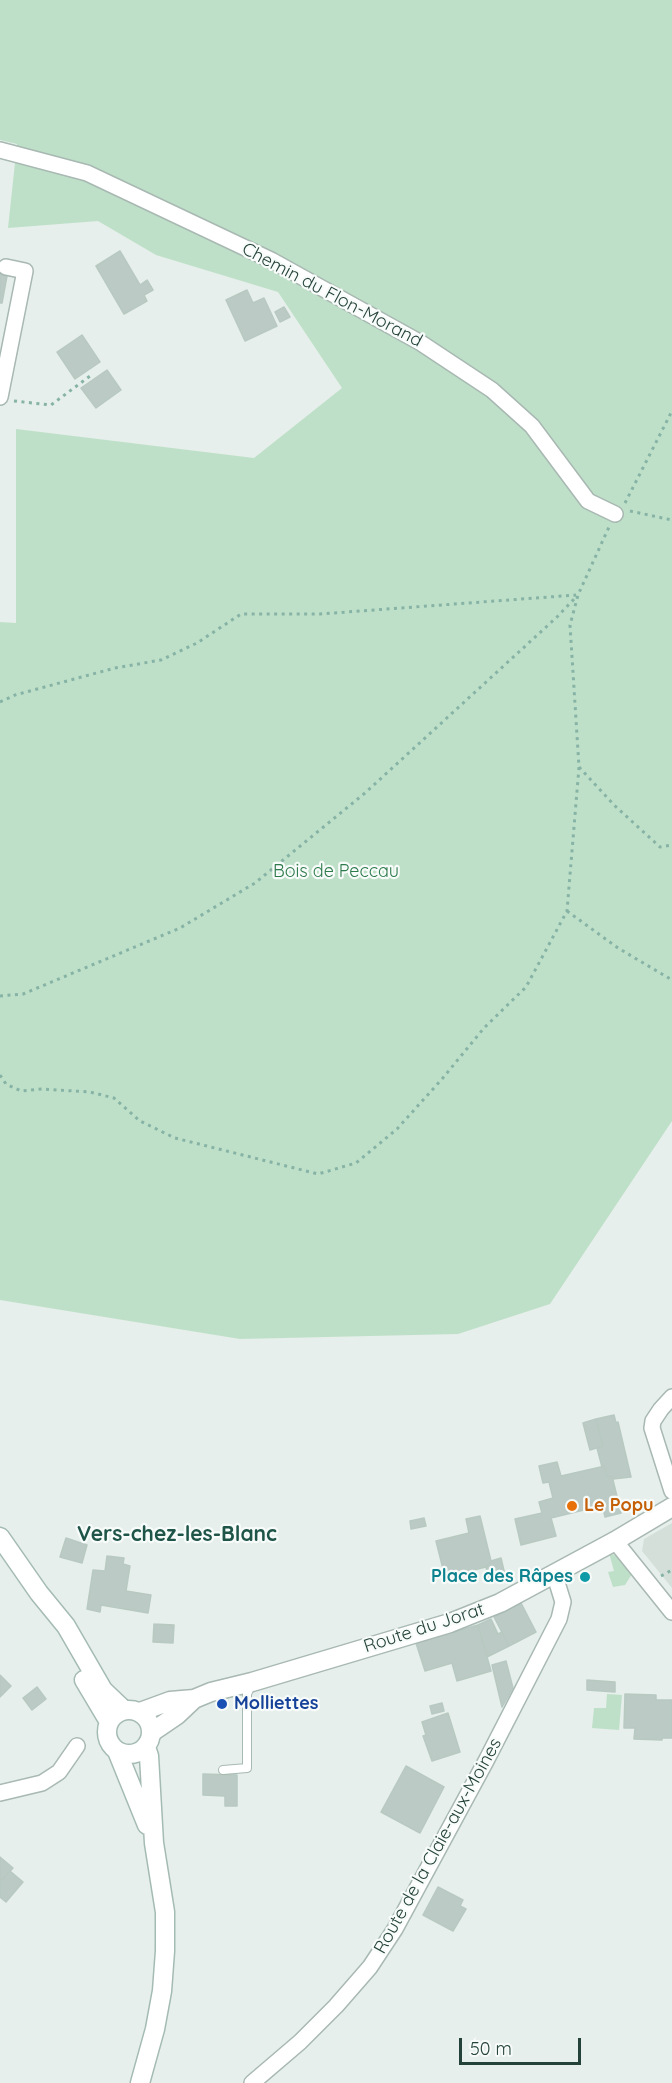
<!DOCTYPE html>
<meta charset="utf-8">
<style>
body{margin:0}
#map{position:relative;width:672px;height:2083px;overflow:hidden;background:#e6efeb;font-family:Quicksand,sans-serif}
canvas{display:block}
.scale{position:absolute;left:459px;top:2038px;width:122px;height:27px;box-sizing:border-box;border:3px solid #24423a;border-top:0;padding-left:8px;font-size:18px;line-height:21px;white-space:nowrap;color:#24423a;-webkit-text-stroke:4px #f7fbf9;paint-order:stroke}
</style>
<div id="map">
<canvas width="672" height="2083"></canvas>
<div class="scale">50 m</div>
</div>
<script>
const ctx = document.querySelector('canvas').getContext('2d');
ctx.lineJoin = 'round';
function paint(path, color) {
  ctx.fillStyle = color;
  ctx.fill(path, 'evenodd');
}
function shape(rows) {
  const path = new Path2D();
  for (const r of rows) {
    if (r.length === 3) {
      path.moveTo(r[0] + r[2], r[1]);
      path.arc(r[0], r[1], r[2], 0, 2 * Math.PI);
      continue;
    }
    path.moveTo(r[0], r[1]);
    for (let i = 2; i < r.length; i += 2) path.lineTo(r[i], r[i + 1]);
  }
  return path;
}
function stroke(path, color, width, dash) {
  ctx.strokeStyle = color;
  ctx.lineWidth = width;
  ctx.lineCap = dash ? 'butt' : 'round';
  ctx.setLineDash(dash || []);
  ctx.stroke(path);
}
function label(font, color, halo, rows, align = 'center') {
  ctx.font = font + ' Quicksand,sans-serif';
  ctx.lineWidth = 4.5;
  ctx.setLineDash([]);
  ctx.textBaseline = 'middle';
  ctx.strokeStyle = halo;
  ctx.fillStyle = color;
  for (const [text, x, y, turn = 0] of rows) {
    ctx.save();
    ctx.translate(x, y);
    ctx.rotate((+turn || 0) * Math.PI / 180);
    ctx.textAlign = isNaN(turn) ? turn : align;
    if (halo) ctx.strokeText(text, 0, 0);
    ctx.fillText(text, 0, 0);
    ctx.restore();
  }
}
paint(shape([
 [672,1523,672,1588,642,1551,644,1539]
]), '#d4dfda');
paint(shape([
 [0,0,672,0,672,1121,550,1304,458,1334,240,1339,0,1300,0,622,16,623,16,429,254,458,342,388,278,292,156,255,98,221,8,228,17,144,0,140],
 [609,1553,617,1556,632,1574,625,1585,613,1587,608,1572,614,1571],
 [607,1694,622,1695,619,1730,592,1728,594,1708,606,1708]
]), '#bfe0c8');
const building = shape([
 [120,251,140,285,147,280,153,290,144,295,147,301,124,314,96,266,120,251],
 [0,274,7,276,2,303,0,303,0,274],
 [247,290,253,303,264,298,277,326,245,341,226,300,247,290],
 [284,307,290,317,280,322,275,312,284,307],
 [82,335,100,362,75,379,57,352,82,335],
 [107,370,121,390,96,408,81,388,107,370],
 [614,1415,616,1423,618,1422,631,1477,613,1479,612,1476,607,1477,605,1466,602,1467,597,1448,603,1446,596,1419,614,1415],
 [596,1419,603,1446,590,1450,583,1423,596,1419],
 [557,1462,561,1476,605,1466,607,1477,612,1476,621,1513,605,1517,603,1508,593,1510,592,1508,551,1518,556,1536,521,1545,515,1519,542,1513,539,1502,553,1498,549,1482,543,1483,539,1466,557,1462],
 [480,1516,491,1561,486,1567,445,1577,436,1541,469,1533,466,1519,480,1516],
 [424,1518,426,1526,411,1529,410,1521,424,1518],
 [66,1538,87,1545,82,1563,60,1557,66,1538],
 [107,1556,124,1558,123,1564,130,1566,126,1591,151,1595,148,1613,101,1605,100,1612,87,1609,93,1570,105,1571,107,1556],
 [501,1558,506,1579,490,1583,486,1567,491,1561,501,1558],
 [521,1603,536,1632,509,1646,494,1617,521,1603],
 [491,1619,498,1634,502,1632,509,1646,487,1657,478,1625,491,1619],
 [154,1624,174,1625,173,1643,153,1642,154,1624],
 [478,1625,491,1671,457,1681,452,1663,425,1671,416,1643,478,1625],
 [506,1661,513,1688,502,1707,492,1665,506,1661],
 [0,1675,11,1686,0,1697,0,1675],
 [587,1680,615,1682,615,1692,587,1690,587,1680],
 [37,1687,46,1699,32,1710,23,1698,37,1687],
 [625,1694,656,1695,656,1700,672,1700,672,1738,662,1738,662,1740,634,1739,635,1728,624,1728,625,1694],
 [442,1703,444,1711,432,1714,430,1706,442,1703],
 [448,1713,460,1752,432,1761,423,1736,426,1735,422,1722,448,1713],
 [406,1766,444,1787,420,1833,381,1812,406,1766],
 [203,1774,237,1775,237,1806,225,1806,225,1796,203,1795,203,1774],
 [0,1857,13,1868,0,1882,0,1857],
 [10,1871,23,1882,6,1902,0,1897,0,1882,10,1871],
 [438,1887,463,1900,460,1906,466,1909,453,1931,423,1915,438,1887]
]);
paint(building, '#bbcac4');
stroke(building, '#b8c9c2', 1.5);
const service = shape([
 [223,1770,247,1768,247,1694,252,1683]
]);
const minor = shape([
 [0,150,87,173,273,261,421,343,492,390,532,426,588,501,615,514],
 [0,397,25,271,6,267],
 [672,1397,661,1409,653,1421,652,1428,672,1491],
 [615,1541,672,1612],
 [0,1793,42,1783,59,1772,77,1746],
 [252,2083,300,2042,336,2006,370,1967,395,1929,486,1761,559,1619,563,1602,554,1573]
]);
const tertiary = shape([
 [140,1712,170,1701,194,1699],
 [152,1732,177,1715,194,1699,211,1692,252,1682,450,1623,500,1603,615,1541,672,1507]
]);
const secondary = shape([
 [0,1537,39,1593,66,1626,103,1690,124,1710],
 [84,1680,109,1722],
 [129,1732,22],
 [117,1751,147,1825],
 [140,2083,155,2029,162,1991,165,1951,165,1912,154,1843,149,1756,146,1747]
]);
stroke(service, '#a8b8b2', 10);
stroke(minor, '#a8b8b2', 18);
stroke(tertiary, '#a8b8b2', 21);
stroke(secondary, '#a4bbb3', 21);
stroke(shape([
 [14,401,51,405,90,376],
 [625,503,672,411],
 [630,511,672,520],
 [0,702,15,695,115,668,161,660,197,643,241,614,320,614,576,595],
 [579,767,614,805,660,847,672,845],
 [567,911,618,948,672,980],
 [0,996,23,994,180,928,255,883,365,793,557,617,577,596],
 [0,1075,6,1084,21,1091,42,1089,90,1092,114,1098,140,1121,175,1138,318,1174,356,1163,397,1129,442,1079,484,1028,526,987,567,911,579,767,570,625,578,595,609,527],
 [661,1576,672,1570]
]), '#86b3a5', 3, [3, 4.5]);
stroke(service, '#fff', 8);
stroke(minor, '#fff', 15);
stroke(tertiary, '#fff', 18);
stroke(secondary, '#fff', 18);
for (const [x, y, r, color] of [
 [572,1506,6,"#e8710a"],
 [585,1577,6,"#0f9aa8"],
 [222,1704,6,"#1a4fb4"]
]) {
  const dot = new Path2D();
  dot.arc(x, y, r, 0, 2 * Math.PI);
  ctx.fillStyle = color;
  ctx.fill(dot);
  stroke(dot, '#f7fbf9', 2);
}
label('18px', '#24423a', '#f7fbf9', [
 ["Chemin du Flon-Morand",332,295,28],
 ["Route du Jorat",424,1628,-18],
 ["Route de la Claie-aux-Moines",438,1846,-61]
]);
label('18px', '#2d7a4b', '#f7fbf9', [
 ["Bois de Peccau",336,872]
]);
label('bold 18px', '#c56008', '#f7fbf9', [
 ["Le Popu",584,1506]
], 'left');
label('bold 18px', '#0d838f', '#f7fbf9', [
 ["Place des Râpes",573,1577]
], 'right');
label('bold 18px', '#164399', '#f7fbf9', [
 ["Molliettes",234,1704]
], 'left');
label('bold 21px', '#1f5548', '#f7fbf9', [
 ["Vers-chez-les-Blanc",177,1535]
]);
</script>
